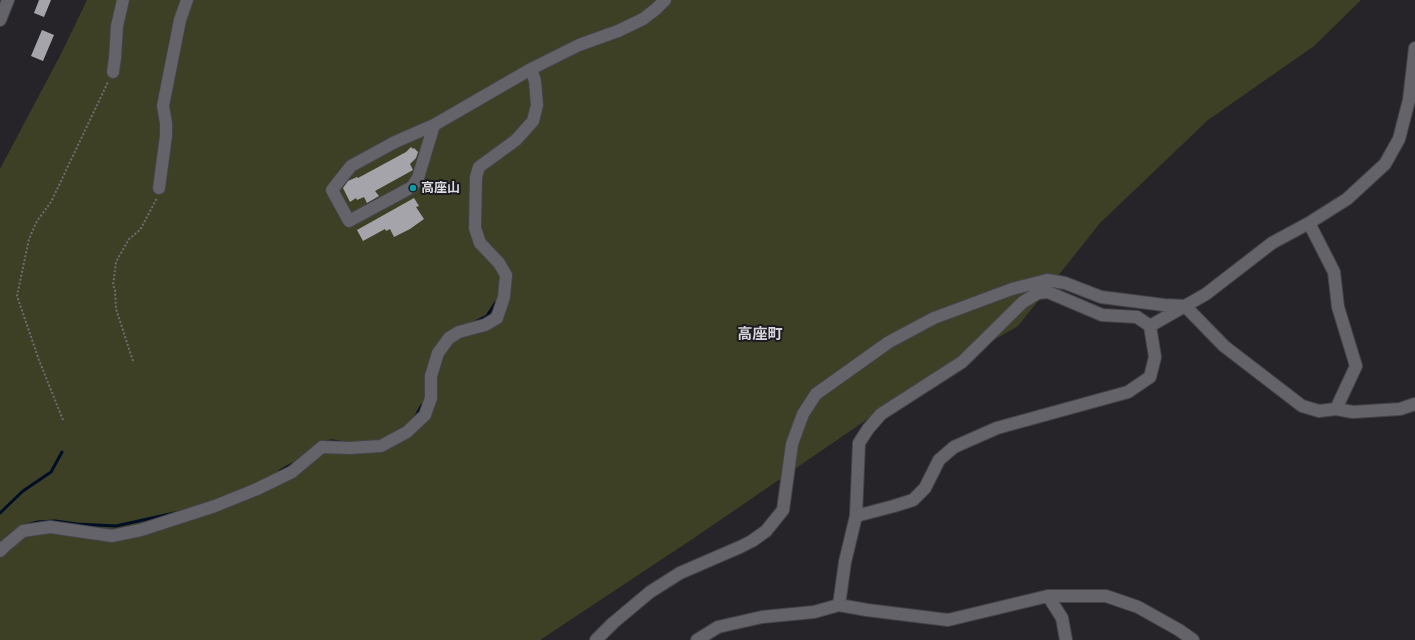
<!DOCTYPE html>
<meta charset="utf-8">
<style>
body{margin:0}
canvas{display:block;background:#262429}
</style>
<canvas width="1415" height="640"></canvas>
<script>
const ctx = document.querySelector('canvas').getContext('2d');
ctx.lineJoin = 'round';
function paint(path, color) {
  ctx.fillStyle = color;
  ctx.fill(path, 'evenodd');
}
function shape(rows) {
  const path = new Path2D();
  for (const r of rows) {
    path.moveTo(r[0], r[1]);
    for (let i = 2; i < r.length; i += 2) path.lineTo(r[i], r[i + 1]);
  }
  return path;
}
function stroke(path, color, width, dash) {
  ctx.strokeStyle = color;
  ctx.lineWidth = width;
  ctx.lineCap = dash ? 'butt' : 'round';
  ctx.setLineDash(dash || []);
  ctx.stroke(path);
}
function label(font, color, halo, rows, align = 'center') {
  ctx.font = font + ' "Exo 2","Noto Sans JP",sans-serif';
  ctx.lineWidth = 4;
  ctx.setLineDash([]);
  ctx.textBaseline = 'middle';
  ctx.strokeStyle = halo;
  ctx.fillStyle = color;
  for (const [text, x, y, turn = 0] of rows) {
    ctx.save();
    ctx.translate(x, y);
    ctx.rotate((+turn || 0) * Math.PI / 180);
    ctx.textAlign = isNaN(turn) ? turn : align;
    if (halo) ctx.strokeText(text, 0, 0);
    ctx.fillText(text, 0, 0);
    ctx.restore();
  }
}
paint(shape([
 [87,0,1361,0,1314,46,1208,120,1100,223,1018,326,926,379,694,538,540,640,0,640,0,169,61,54]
]), '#3d4024');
stroke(shape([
 [473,323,487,316,496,302],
 [416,416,422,405],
 [323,442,332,441,339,442],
 [280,471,294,463],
 [0,513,23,491,51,472,62,452],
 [23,526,38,522,55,521,77,524,116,526,179,512],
 [5,539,15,531]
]), '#000d26', 3);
paint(shape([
 [39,0,51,0,44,17,34,13],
 [42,30,54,35,43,61,31,56],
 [411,147,413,149,414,148,418,152,416,158,410,164,413,170,375,191,379,196,367,203,364,197,357,200,356,198,350,202,343,188,348,181,357,177,358,178,406,152],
 [414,198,419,206,416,207,424,219,410,229,394,237,390,229,386,231,385,229,363,241,357,230]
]), '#a6a4ab');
const minor = shape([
 [0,20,8,0],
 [113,72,115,58,117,26,123,0],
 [434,125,418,178,412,187,349,221,332,190,351,166,395,142,434,125,531,69,579,45,618,31,643,19,656,9,665,0],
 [159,188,166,136,166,123,163,106,180,20,187,0],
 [1309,223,1334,272,1338,307,1356,366,1336,409],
 [1150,326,1206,294,1272,243,1309,223,1347,199,1385,164,1399,139,1409,100,1415,48],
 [0,551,5,546,23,531,50,527,112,536,141,530,215,506,257,489,292,472,322,447,350,448,381,446,407,432,425,415,431,398,431,376,438,353,449,338,459,332,485,325,497,318,504,297,506,275,499,263,480,243,475,228,476,177,479,167,516,140,533,121,537,105,535,81,531,69],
 [1048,596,1062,618,1066,640],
 [839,605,845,562,856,516,859,443,868,429,881,414,962,362,1023,302,1038,293,1048,292,1102,315,1137,317,1150,326,1155,357,1150,377,1128,392,997,428,954,447,939,460,925,488,913,500,894,506,856,516],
 [596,640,613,623,650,592,680,573,740,547,752,541,766,531,783,510,792,444,803,414,816,394,889,342,934,318,1012,289,1047,280,1065,283,1101,297,1164,305,1185,306,1224,346,1302,406,1319,411,1336,409,1353,412,1400,409,1415,404],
 [697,640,718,627,762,617,814,612,839,605,867,610,948,620,1048,596,1106,596,1138,607,1179,630,1193,640]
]);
stroke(minor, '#444347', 14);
stroke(shape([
 [133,361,116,309,115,290,113,285,114,278,116,262,129,239,140,230,157,198],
 [63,420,39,360,17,296,29,239,37,221,51,202,108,82]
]), '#6e6d71', 2, [2, 2]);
stroke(minor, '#65636a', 12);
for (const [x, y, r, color] of [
 [413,188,4,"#0f9aa8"]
]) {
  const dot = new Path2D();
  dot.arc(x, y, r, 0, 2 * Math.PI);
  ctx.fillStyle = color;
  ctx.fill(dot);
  stroke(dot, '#1c1b20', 1.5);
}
label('bold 13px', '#dcdbdf', '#1c1b20', [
 ["高座山",421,188]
], 'left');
label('bold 15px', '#d7d4dc', '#1c1b20', [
 ["高座町",760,334]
]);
</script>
